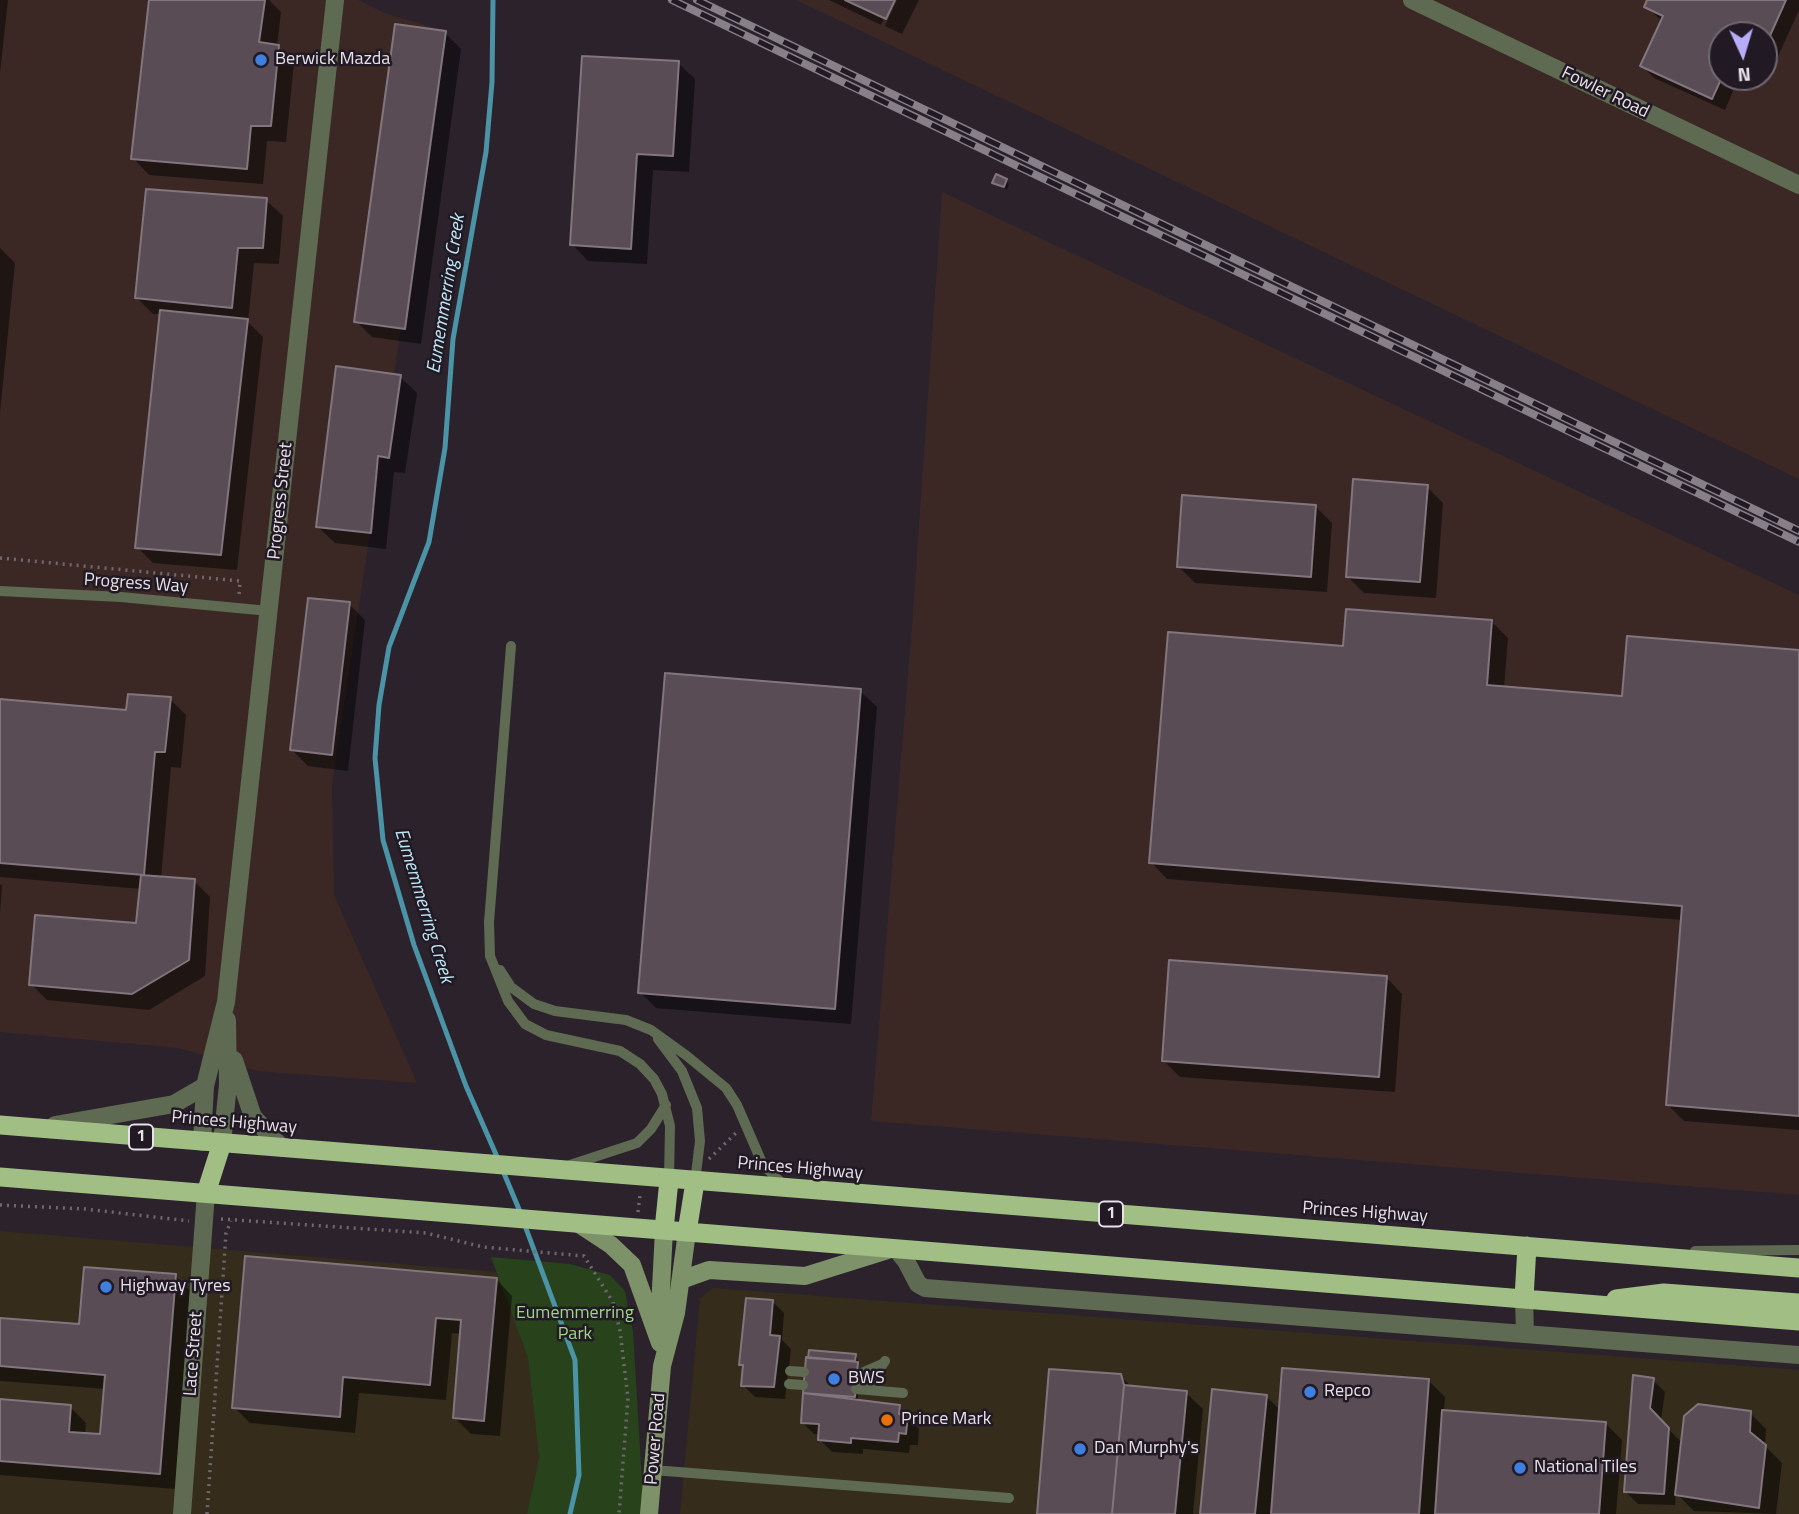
<!DOCTYPE html>
<style>
body{margin:0}
#map{position:relative;width:1799px;height:1514px;overflow:hidden;background:#2b222c;font-family:"Titillium Web",sans-serif}
canvas{display:block}
.north{position:absolute;left:1708px;top:21px;width:70px;height:70px;box-sizing:border-box;background:#211923;border:2px solid #706972;border-radius:50%;rotate:176deg;font-size:19px;font-weight:700;line-height:28px;text-align:center;color:#e7e1e8}
.north::after{content:'';display:block;margin:auto;width:24px;height:32px;background:#b6acf8;clip-path:polygon(50% 0,100% 100%,50% 72%,0 100%)}
</style>
<div id="map">
<canvas width="1799" height="1514"></canvas>
<div class="north">N</div>
</div>
<script>
const ctx = document.querySelector('canvas').getContext('2d');
ctx.lineJoin = 'round';
function paint(path, color) {
  ctx.fillStyle = color;
  ctx.fill(path, 'evenodd');
}
function shape(rows) {
  const path = new Path2D();
  for (const r of rows) {
    path.moveTo(r[0], r[1]);
    for (let i = 2; i < r.length; i += 2) path.lineTo(r[i], r[i + 1]);
  }
  return path;
}
function stroke(path, color, width, dash) {
  ctx.strokeStyle = color;
  ctx.lineWidth = width;
  ctx.lineCap = dash ? 'butt' : 'round';
  ctx.setLineDash(dash || []);
  ctx.stroke(path);
}
function label(font, color, halo, rows, align = 'center') {
  ctx.font = font + ' "Titillium Web",sans-serif';
  ctx.lineWidth = 5;
  ctx.setLineDash([]);
  ctx.textBaseline = 'middle';
  ctx.strokeStyle = halo;
  ctx.fillStyle = color;
  for (const [text, x, y, turn = 0] of rows) {
    ctx.save();
    ctx.translate(x, y);
    ctx.rotate((+turn || 0) * Math.PI / 180);
    ctx.textAlign = isNaN(turn) ? turn : align;
    if (halo) ctx.strokeText(text, 0, 0);
    ctx.fillText(text, 0, 0);
    ctx.restore();
  }
}
paint(shape([
 [0,1231,497,1272,528,1358,539,1458,527,1514,0,1514],
 [713,1288,1799,1370,1799,1514,680,1514,700,1298]
]), '#352c1c');
paint(shape([
 [0,0,358,0,384,13,446,31,332,784,334,895,417,1083,257,1071,179,1048,0,1032],
 [796,0,1799,0,1799,479],
 [1722,35,1764,35,1764,77,1722,77],
 [942,192,1799,595,1799,1195,871,1121,911,640]
]), '#3b2825');
paint(shape([
 [491,1257,570,1264,610,1275,625,1291,633,1332,644,1514,527,1514,539,1458,528,1358]
]), '#28421c');
paint(shape([
 [0,0,8,0,0,73],
 [151,0,269,0,281,12,277,47,294,63,286,142,267,141,263,184,149,175,133,158],
 [829,0,893,0,881,25],
 [897,0,919,0,902,34,885,26],
 [1649,0,1799,0,1799,10,1771,72,1764,69,1764,35,1722,35,1722,77,1739,77,1725,110,1654,78,1642,66,1662,21,1646,7],
 [445,33,461,49,421,344,372,337,356,321],
 [678,63,695,79,689,172,653,170,647,264,588,261,572,244],
 [1006,181,1009,184,1007,190,994,182],
 [266,200,283,216,279,264,254,263,248,322,263,337,237,570,153,563,137,547,161,314,153,314,136,297],
 [0,248,15,263,0,413],
 [400,377,417,393,405,473,394,472,386,549,335,543,318,527],
 [1427,487,1443,503,1436,598,1364,593,1347,576],
 [1315,506,1332,523,1327,592,1195,583,1179,567],
 [349,604,365,620,348,771,308,766,292,750],
 [1492,622,1508,638,1504,688,1624,697,1799,651,1799,1130,1684,1121,1667,1104,1682,920,1167,879,1151,862,1345,648],
 [860,691,877,707,851,1024,656,1008,640,992],
 [170,699,186,715,181,768,171,767,161,878,194,881,210,897,205,976,149,1010,47,1000,31,984,138,925,141,889,0,877,0,701,128,712],
 [0,884,2,886,0,914],
 [1386,977,1402,994,1395,1092,1180,1077,1163,1060],
 [175,1276,192,1292,175,1489,0,1475,0,1401,70,1407,86,1423,85,1435,102,1436,106,1389,0,1381,0,1319,81,1326],
 [496,1279,512,1296,500,1436,471,1434,454,1417,462,1334,452,1333,446,1400,359,1393,355,1433,250,1423,234,1407],
 [772,1301,784,1313,782,1340,791,1349,785,1399,755,1397,743,1385,744,1368,741,1365],
 [810,1352,855,1355,858,1359,858,1402,899,1407,919,1429,918,1445,910,1445,909,1453,863,1449,863,1454,832,1452,820,1440,820,1435,814,1434,802,1422],
 [1120,1376,1132,1387,1186,1393,1203,1409,1193,1514,1039,1514],
 [1653,1380,1665,1392,1661,1421,1683,1444,1750,1413,1766,1429,1765,1446,1782,1463,1776,1514,1694,1511,1676,1493,1675,1505,1638,1504,1626,1492],
 [1429,1381,1445,1397,1444,1412,1606,1424,1622,1440,1616,1514,1202,1514,1266,1396,1280,1410]
]), '#0007');
stroke(shape([
 [493,0,492,82,486,152,453,339,445,448,429,542,389,647,379,705,375,758,383,840,414,945,466,1086,498,1159],
 [503,1171,521,1214],
 [524,1223,575,1360,579,1475,570,1514]
]), '#4b93a6', 5);
const building = shape([
 [149,0,265,0,259,42,279,45,271,126,251,126,247,169,131,159,149,0],
 [845,0,895,0,886,19,845,0],
 [1647,0,1786,0,1764,49,1764,35,1722,35,1722,77,1712,99,1640,66,1663,16,1644,7,1647,0],
 [395,24,446,31,405,329,354,322,395,24],
 [582,56,679,61,673,156,637,154,631,249,570,245,582,56],
 [996,174,1007,179,1004,187,992,183,996,174],
 [146,189,267,198,263,248,238,248,232,308,135,298,146,189],
 [160,310,248,319,221,555,135,548,160,310],
 [336,366,401,375,389,458,378,456,371,533,316,527,336,366],
 [1353,479,1428,485,1420,582,1346,577,1353,479],
 [1182,495,1316,505,1311,577,1177,567,1182,495],
 [308,598,350,602,332,755,290,750,308,598],
 [1346,609,1492,620,1487,685,1622,696,1627,636,1799,650,1799,1116,1666,1105,1682,906,1149,863,1168,632,1343,646,1346,609],
 [665,673,861,689,835,1009,638,993,665,673],
 [128,694,171,697,165,752,155,752,144,875,0,863,0,699,126,710,128,694],
 [141,875,195,879,189,960,132,994,29,985,35,915,136,923,141,875],
 [1169,960,1387,976,1379,1077,1162,1061,1169,960],
 [245,1256,497,1278,484,1421,453,1418,461,1320,436,1318,430,1385,343,1377,340,1417,232,1408,245,1256],
 [84,1267,176,1274,160,1474,0,1461,0,1399,71,1405,69,1432,100,1434,105,1375,0,1366,0,1318,79,1324,84,1267],
 [746,1298,773,1300,770,1335,780,1336,774,1387,741,1386,743,1365,739,1365,746,1298],
 [809,1350,856,1354,855,1361,808,1358,809,1350],
 [806,1357,858,1362,855,1397,803,1393,806,1357],
 [1282,1368,1429,1379,1419,1514,1271,1514,1282,1368],
 [1049,1369,1121,1374,1124,1385,1112,1514,1037,1514,1049,1369],
 [1633,1375,1654,1378,1650,1408,1669,1428,1664,1494,1624,1492,1633,1375],
 [1124,1385,1187,1391,1175,1514,1112,1514,1124,1385],
 [1212,1389,1267,1395,1255,1514,1200,1514,1212,1389],
 [803,1393,900,1405,899,1414,908,1415,906,1434,899,1433,898,1442,851,1438,851,1443,818,1440,819,1424,801,1423,803,1393],
 [1698,1404,1751,1411,1750,1432,1766,1445,1759,1508,1675,1495,1684,1416,1698,1404],
 [1442,1410,1606,1422,1599,1514,1435,1514,1442,1410]
]);
paint(building, '#594c54');
stroke(building, '#83757e', 2);
stroke(shape([
 [0,558,240,581,239,595],
 [709,1159,736,1133],
 [0,1205,85,1209,189,1221],
 [638,1212,640,1195],
 [221,1219,426,1233,483,1247,584,1256,613,1302,620,1331,628,1398,619,1514],
 [207,1514,226,1233,231,1221]
]), '#706871', 3.5, [2, 5]);
stroke(shape([
 [0,591,121,597,269,611],
 [511,646,489,922,490,956,508,1001,525,1024,546,1035,620,1051,640,1064,654,1079,662,1094,670,1126,669,1180],
 [500,970,511,987,534,1004,555,1011,626,1020,651,1030,687,1056,726,1088,737,1105,763,1165,784,1185],
 [658,1039,682,1071,697,1108,700,1141,695,1182],
 [570,1165,637,1143,651,1129,666,1105],
 [1695,1251,1799,1250],
 [790,1371,804,1372],
 [857,1375,882,1364],
 [789,1384,803,1385],
 [860,1388,871,1382,885,1361],
 [856,1389,903,1393],
 [653,1470,1009,1498]
]), '#5e6b52', 10);
stroke(shape([
 [1412,0,1799,185],
 [234,1060,253,1117,282,1148],
 [55,1125,174,1104,205,1086],
 [202,1142,205,1086,226,1002,335,0],
 [222,1143,228,1085,227,1020],
 [896,1249,906,1261,918,1284,925,1288,1799,1355],
 [1524,1298,1525,1333],
 [182,1514,206,1193]
]), '#5e6b52', 18);
stroke(shape([
 [579,1224,611,1245,632,1265,660,1343],
 [681,1280,709,1270,805,1276,888,1250],
 [659,1327,664,1230],
 [649,1514,662,1366,676,1313,687,1232]
]), '#7e926a', 18);
stroke(shape([
 [0,1125,1799,1268],
 [0,1177,1799,1321],
 [206,1193,222,1143],
 [664,1230,669,1180],
 [687,1232,695,1182],
 [1524,1298,1527,1246],
 [1616,1299,1664,1293,1799,1303]
]), '#a1be84', 19);
const rail = shape([
 [672,0,1799,542],
 [697,0,1799,531]
]);
stroke(rail, '#878088', 8);
stroke(rail, '#211923', 5, [16]);
for (const [x, y, r, color] of [
 [261,60,7,"#3f7fe0"],
 [106,1287,7,"#3f7fe0"],
 [834,1379,7,"#3f7fe0"],
 [1310,1392,7,"#3f7fe0"],
 [887,1420,7,"#e8710a"],
 [1080,1449,7,"#3f7fe0"],
 [1520,1468,7,"#3f7fe0"]
]) {
  const dot = new Path2D();
  dot.arc(x, y, r, 0, 2 * Math.PI);
  ctx.fillStyle = color;
  ctx.fill(dot);
  stroke(dot, '#211923', 2.5);
}
for (const [x, y, w] of [
 [141,1137,24],
 [1111,1214,24]
]) {
  const box = new Path2D();
  box.roundRect(x - w / 2, y - 12.5, w, 25, 5);
  ctx.fillStyle = '#211923';
  ctx.fill(box);
  stroke(box, '#e7e1e8', 2);
}
label('bold 16px', '#e7e1e8', null, [
 ["1",141,1137],
 ["1",1111,1214]
]);
label('18px', '#e7e1e8', '#211923', [
 ["Berwick Mazda",275,60],
 ["Highway Tyres",120,1287],
 ["BWS",848,1379],
 ["Repco",1324,1392],
 ["Prince Mark",901,1420],
 ["Dan Murphy's",1094,1449],
 ["National Tiles",1534,1468]
], 'left');
label('18px', '#e7e1e8', '#211923', [
 ["Fowler Road",1605,93,26],
 ["Progress Street",281,501,-84],
 ["Progress Way",136,584,4],
 ["Princes Highway",234,1123,5],
 ["Princes Highway",800,1169,5],
 ["Princes Highway",1365,1213,4],
 ["Lace Street",194,1354,-86],
 ["Power Road",656,1439,-85]
]);
label('18px', '#9ed687', '#211923', [
 ["Eumemmerring",575,1314],
 ["Park",575,1335]
]);
label('italic 19px', '#bee8f7', '#211923', [
 ["Eumemmerring Creek",447,294,-81],
 ["Eumemmerring Creek",423,906,73]
]);
</script>
